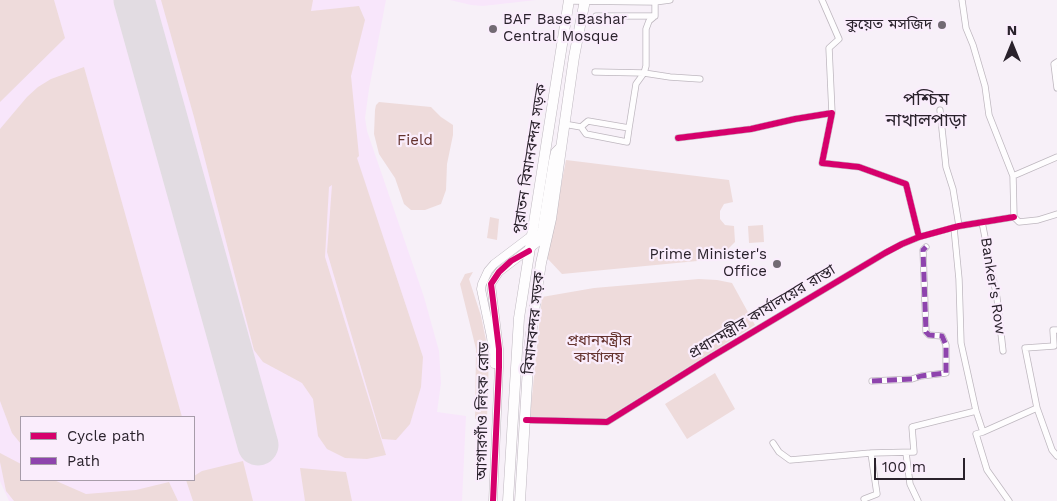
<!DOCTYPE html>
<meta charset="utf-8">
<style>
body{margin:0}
#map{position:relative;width:1057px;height:501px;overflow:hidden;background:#f7f0f8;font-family:"Work Sans",sans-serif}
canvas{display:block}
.legend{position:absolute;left:20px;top:416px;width:175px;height:65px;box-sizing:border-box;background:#faedfc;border:1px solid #a79ca9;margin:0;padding:6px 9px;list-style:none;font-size:15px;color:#2a222c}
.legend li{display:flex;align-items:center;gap:10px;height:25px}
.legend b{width:25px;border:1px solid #a79ca9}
.north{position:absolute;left:987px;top:20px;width:50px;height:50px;-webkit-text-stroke:4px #faedfc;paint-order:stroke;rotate:0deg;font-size:14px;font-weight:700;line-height:20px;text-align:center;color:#2a222c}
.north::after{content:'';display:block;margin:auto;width:18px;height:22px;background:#2a222c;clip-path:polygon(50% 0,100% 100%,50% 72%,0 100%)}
.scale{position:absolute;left:874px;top:458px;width:91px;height:22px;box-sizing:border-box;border:2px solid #2a222c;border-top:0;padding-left:6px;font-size:15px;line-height:18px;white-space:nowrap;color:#2a222c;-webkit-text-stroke:4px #faedfc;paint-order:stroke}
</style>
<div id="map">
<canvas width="1057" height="501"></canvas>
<ul class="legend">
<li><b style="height:6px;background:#d6006c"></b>Cycle path</li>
<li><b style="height:6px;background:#8e44ad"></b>Path</li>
</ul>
<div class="north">N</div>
<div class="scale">100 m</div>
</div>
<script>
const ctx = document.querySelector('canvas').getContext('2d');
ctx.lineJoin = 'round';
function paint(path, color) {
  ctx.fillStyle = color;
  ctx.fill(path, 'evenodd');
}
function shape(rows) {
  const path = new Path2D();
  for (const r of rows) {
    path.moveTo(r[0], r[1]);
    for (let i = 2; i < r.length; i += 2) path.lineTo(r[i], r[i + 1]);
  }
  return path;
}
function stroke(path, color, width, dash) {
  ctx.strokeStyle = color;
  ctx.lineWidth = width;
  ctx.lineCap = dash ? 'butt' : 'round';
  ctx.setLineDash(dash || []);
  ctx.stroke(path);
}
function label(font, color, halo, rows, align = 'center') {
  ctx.font = font + ' "Work Sans","Noto Sans Bengali",sans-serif';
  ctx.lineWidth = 4.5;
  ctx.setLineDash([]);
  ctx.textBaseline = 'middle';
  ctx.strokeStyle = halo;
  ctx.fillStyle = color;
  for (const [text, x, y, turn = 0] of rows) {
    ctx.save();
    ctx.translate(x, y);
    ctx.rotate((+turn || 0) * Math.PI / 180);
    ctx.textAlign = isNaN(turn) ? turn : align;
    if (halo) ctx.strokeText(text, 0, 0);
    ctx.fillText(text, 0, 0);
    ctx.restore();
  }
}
paint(shape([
 [0,0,386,0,369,89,365,118,367,131,424,297,439,351,441,383,437,412,466,416,462,501,9,501,0,481],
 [21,417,194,417,194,480,21,480],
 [450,0,536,0,483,6,471,5]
]), '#f8e6fb');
paint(shape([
 [0,0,54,0,65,38,0,102],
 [161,0,313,0,311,11,359,6,365,20,351,76,359,156,357,158,423,357,421,387,410,424,396,440,382,439,327,252,332,185,329,187,325,257,386,455,367,459,345,458,327,449,318,436,313,399,302,383,263,362,254,350,194,117],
 [84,67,182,417,21,417,21,444,12,433,0,401,0,129,27,97,38,87,51,79],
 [379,102,431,107,441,117,453,125,453,135,447,164,446,190,441,204,425,210,411,210,404,204,395,178,379,154,374,134,375,110,376,105],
 [566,160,729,180,733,202,724,204,720,211,720,219,725,225,734,226,735,242,718,259,562,274,547,258],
 [490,217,499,219,497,240,487,238],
 [763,225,764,242,749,243,748,226],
 [473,272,469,279,481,316,489,355,487,419,475,419,476,349,460,284,465,274],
 [699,279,717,280,732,283,755,325,603,420,530,416,542,297,594,288],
 [715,373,735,409,687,439,665,404],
 [0,453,21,464,21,480,54,480,86,494,136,490,169,482,178,501,14,501,6,491,0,462],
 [243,461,253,501,193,501,186,480,194,480,194,476,202,471],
 [300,468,346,472,352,501,305,501]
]), '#eedbdb');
stroke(shape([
 [134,0,258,445]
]), '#e2dce2', 41);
const street = shape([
 [822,0,839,39,829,48,832,113],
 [962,0,966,28,973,45,985,86,989,115,1013,176,1014,217,1019,222,1038,220,1057,214],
 [569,1,655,2,670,0],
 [596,16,655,16],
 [1057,62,1054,64,1057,88],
 [595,72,644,73,670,77,700,79],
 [940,110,946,167,953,189,959,226],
 [564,124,581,127],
 [629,128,588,121,581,127,586,134,627,142,629,128,636,84,644,73,646,66,646,29,649,21,655,16,655,0],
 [678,138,751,129,795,119,832,113,822,163,859,167,906,184,919,237],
 [1013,176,1057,157],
 [982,222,997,298,1003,351],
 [954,228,959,279,961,343,976,411,983,432,976,434,987,470,1009,501],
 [872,381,912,379,921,376,946,373,946,345,942,336,929,335,926,332,923,250,926,247],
 [1037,408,1052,450,1057,456],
 [526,420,607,422,711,357,885,253,902,244,919,237,959,226,1014,217],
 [983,432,1037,408,1025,348,1054,346,1053,330,1057,330],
 [773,443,779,452,790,460,871,453],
 [906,453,910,484,918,501],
 [864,499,877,494,871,453,914,452,912,427,976,411]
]);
const secondary = shape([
 [494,364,491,337,481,289,482,284,488,271,494,264,531,236],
 [493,501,499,367,499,349,491,284,499,272,538,242,542,228,553,161,555,152,561,146]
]);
const highway = shape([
 [508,501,519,318,569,0],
 [520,501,529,350,537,289,541,263,551,219,574,57,585,0]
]);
stroke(street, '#beb7bf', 7);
stroke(secondary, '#beb7bf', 9);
stroke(highway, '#beb7bf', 11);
stroke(street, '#fefdfe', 5.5);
stroke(secondary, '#fefdfe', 8);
stroke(highway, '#fefdfe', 10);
stroke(shape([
 [872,381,912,379,921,376,946,373,946,345,942,336,929,335,926,332,923,250,926,247]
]), '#8e44ad', 5, [10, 5]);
stroke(shape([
 [678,138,751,129,795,119,832,113,822,163,859,167,906,184,919,237],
 [526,420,607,422,711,357,885,253,902,244,919,237,959,226,1014,217],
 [493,501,499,367,499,349,491,284,499,272,511,261,529,251]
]), '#d6006c', 6);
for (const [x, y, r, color] of [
 [942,25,5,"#726a73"],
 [493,29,5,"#726a73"],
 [777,264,5,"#726a73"]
]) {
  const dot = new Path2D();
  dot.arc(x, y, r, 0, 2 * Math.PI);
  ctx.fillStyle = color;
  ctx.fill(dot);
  stroke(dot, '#faedfc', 2);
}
label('15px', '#2a222c', '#faedfc', [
 ["BAF Base Bashar",503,20,"left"],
 ["Central Mosque",503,37,"left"],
 ["কুয়েত মসজিদ",932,25],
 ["Prime Minister's",767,255],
 ["Office",767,272]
], 'right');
label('15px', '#64322d', '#faedfc', [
 ["Field",415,141],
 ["প্রধানমন্ত্রীর",599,341],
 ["কার্যালয়",599,358]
]);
label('15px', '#2a222c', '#faedfc', [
 ["পুরাতন বিমানবন্দর সড়ক",530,159,-81],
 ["Banker's Row",993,286,81],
 ["প্রধানমন্ত্রীর কার্যালয়ের রাস্তা",762,312,-31],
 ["বিমানবন্দর সড়ক",534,323,-84],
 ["আগারগাঁও লিংক রোড",483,411,-89]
]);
label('18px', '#2a222c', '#faedfc', [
 ["পশ্চিম",926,100],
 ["নাখালপাড়া",926,121]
]);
</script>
